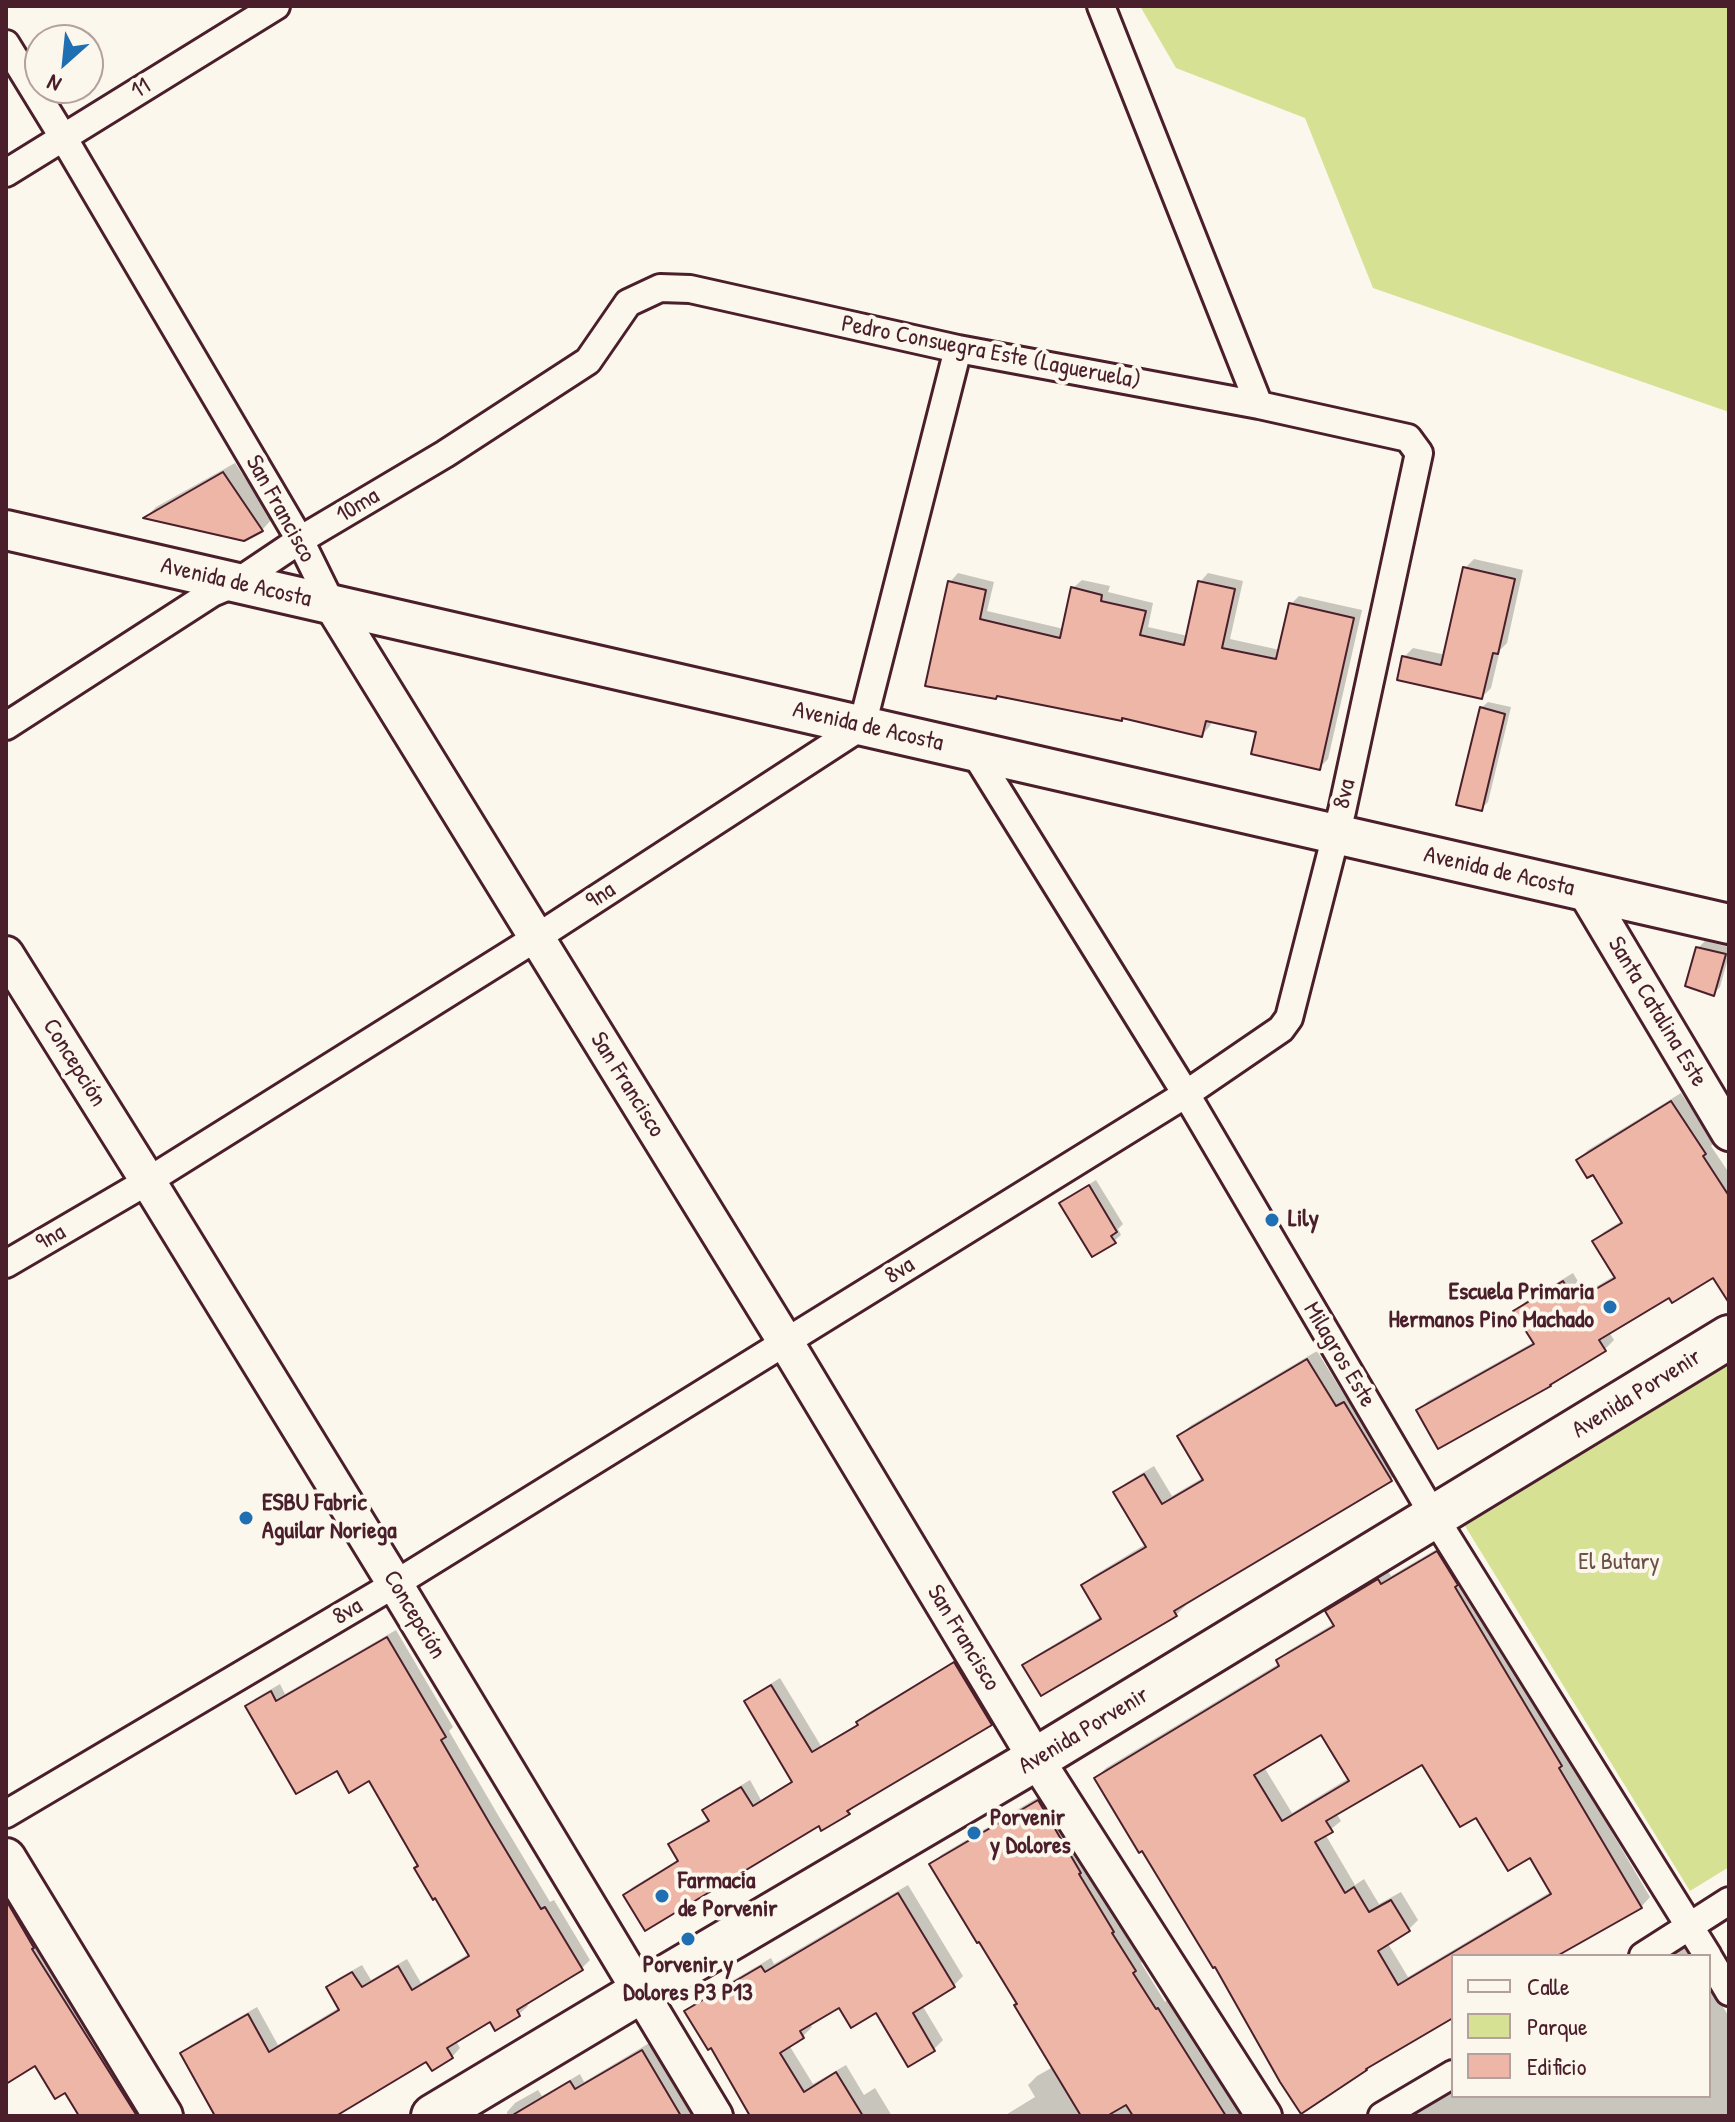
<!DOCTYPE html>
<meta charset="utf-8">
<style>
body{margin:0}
#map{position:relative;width:1735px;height:2122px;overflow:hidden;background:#fbf7ec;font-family:"Patrick Hand",sans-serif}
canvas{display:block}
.frame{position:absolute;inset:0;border:8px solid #4a1f2b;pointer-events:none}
.legend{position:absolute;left:1451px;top:1954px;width:260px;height:144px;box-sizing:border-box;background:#fbf7ec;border:2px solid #b4a19f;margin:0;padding:10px 14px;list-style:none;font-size:24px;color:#4a1f2b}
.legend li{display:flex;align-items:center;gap:16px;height:40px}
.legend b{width:40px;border:2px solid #b4a19f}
.north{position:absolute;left:24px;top:24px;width:80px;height:80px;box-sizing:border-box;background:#fbf7ec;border:2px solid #b4a19f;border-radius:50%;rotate:207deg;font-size:22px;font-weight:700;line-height:32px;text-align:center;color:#4a1f2b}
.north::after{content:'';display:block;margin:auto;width:28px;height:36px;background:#1f6fb2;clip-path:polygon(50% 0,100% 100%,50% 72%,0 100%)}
</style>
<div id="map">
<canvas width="1735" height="2122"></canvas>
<div class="frame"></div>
<ul class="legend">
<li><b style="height:10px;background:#fbf7ec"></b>Calle</li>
<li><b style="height:22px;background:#d6e194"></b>Parque</li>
<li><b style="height:22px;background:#eeb6a6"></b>Edificio</li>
</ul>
<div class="north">N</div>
</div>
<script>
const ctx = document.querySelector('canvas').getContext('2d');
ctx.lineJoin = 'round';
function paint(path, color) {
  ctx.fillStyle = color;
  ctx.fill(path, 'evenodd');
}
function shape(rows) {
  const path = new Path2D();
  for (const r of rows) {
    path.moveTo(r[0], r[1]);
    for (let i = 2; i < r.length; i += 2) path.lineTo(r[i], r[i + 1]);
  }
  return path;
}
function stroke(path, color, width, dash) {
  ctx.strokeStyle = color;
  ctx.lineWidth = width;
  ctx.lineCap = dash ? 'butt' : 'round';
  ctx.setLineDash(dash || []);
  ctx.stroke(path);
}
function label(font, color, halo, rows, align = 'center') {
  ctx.font = font + ' "Patrick Hand",sans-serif';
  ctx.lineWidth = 8;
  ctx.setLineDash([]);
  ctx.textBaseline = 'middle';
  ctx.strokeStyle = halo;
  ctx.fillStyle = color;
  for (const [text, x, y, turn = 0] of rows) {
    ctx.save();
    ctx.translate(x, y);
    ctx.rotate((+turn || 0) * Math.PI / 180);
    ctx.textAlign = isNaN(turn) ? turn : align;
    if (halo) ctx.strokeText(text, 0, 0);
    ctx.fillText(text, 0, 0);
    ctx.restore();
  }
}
paint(shape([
 [1140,6,1729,6,1729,412,1373,288,1305,118,1176,68],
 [1729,1365,1729,1867,1690,1891,1465,1526]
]), '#d6e194');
paint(shape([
 [235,463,272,519,262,530,147,516,156,507],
 [1474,559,1523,570,1507,643,1500,650,1491,688,1482,697,1404,657,1413,648,1446,655,1465,568],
 [958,573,994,582,987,611,1064,629,1073,588,1082,580,1110,586,1108,592,1153,603,1148,627,1188,636,1200,582,1208,573,1243,581,1230,639,1280,650,1291,604,1299,596,1362,610,1328,759,1319,768,1258,731,1212,721,1210,726,1202,735,1124,716,1036,701,950,582],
 [1488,702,1511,707,1488,802,1481,809,1481,708],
 [1705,941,1729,947,1729,955,1720,987,1714,993,1698,948],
 [1681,1093,1714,1143,1711,1146,1729,1173,1729,1275,1714,1275,1670,1296,1609,1332,1614,1340,1605,1349,1418,1410,1428,1401,1534,1342,1516,1311,1525,1302,1573,1273,1585,1293,1616,1275,1594,1241,1604,1232,1623,1220,1593,1172,1578,1160,1588,1150],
 [1096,1180,1123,1224,1118,1229,1121,1235,1114,1241,1062,1203,1068,1197],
 [1317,1351,1346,1398,1354,1393,1400,1470,1390,1480,1184,1602,1186,1605,1176,1615,1025,1666,1035,1656,1102,1616,1083,1585,1093,1576,1146,1544,1116,1493,1126,1483,1154,1466,1172,1496,1204,1477,1180,1436,1190,1426],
 [1447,1543,1571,1755,1568,1758,1650,1897,1641,1907,1553,1956,1453,1956,1453,2015,1215,1965,1143,1848,1096,1778,1106,1768,1280,1663,1279,1660,1288,1651,1335,1623,1327,1612,1337,1602,1388,1571,1391,1576],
 [1322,1733,1349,1778,1292,1813,1264,1767],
 [1422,1763,1477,1815,1530,1855,1552,1891,1408,1977,1387,1942,1409,1929,1418,1920,1401,1892,1379,1904,1364,1879,1355,1885,1325,1834,1341,1821,1336,1813],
 [396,1630,453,1727,449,1731,498,1815,550,1902,554,1900,590,1960,582,1968,525,2002,528,2006,519,2014,490,2020,456,2041,460,2048,452,2057,426,2059,332,2116,217,2116,182,2053,191,2045,257,2007,278,2045,340,2007,329,1988,337,1979,362,1965,371,1980,407,1959,421,1983,470,1953,370,1779,337,1769,247,1706,256,1698,280,1684,285,1694],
 [963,1656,999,1715,991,1723,856,1805,848,1813,625,1895,633,1887,679,1859,671,1845,679,1837,710,1818,705,1810,713,1802,750,1780,761,1800,793,1780,746,1702,754,1694,780,1678,821,1746,859,1723,866,1714],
 [1047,1792,1122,1921,1120,1923,1144,1961,1141,1963,1165,2002,1167,2000,1204,2060,1206,2059,1243,2116,1004,2116,1035,2097,1028,2085,1037,2076,1053,2067,1019,2003,932,1864,941,1855],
 [6,1878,151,2116,82,2116,66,2090,36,2063,6,2081],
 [908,1885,963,1976,954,1985,922,2005,943,2040,934,2049,909,2064,877,2011,839,2005,810,2023,812,2027,803,2036,789,2045,813,2084,846,2065,864,2095,875,2088,892,2116,754,2116,712,2045,687,2011,696,2002,771,1958,774,1964],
 [1686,1946,1693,1956,1670,1956],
 [1709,1983,1729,2017,1729,2116,1412,2116,1453,2090,1453,2096,1709,2096],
 [651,2042,695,2116,507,2116,507,2112,515,2103,538,2090,542,2096,580,2074,584,2082]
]), '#0003');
const building = shape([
 [223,472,263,531,244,541,143,518,223,472],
 [1463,567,1515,579,1498,654,1493,653,1482,699,1397,680,1402,656,1441,665,1463,567],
 [948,581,986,590,980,619,1060,638,1071,587,1102,595,1101,601,1146,611,1140,635,1184,645,1198,581,1235,589,1222,648,1276,659,1289,603,1354,618,1320,770,1251,754,1256,732,1206,721,1202,737,1122,718,1122,721,997,696,996,699,925,686,948,581],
 [1480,707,1505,714,1482,811,1456,805,1480,707],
 [1696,947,1726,954,1714,996,1685,986,1696,947],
 [1671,1101,1706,1154,1703,1156,1729,1196,1729,1303,1713,1278,1672,1303,1669,1298,1599,1340,1606,1351,1550,1385,1551,1386,1438,1449,1416,1410,1534,1344,1513,1311,1563,1281,1575,1301,1615,1278,1592,1241,1622,1223,1593,1175,1587,1178,1576,1160,1671,1101],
 [1089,1185,1117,1232,1111,1236,1116,1243,1092,1257,1059,1203,1089,1185],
 [1307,1359,1336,1406,1344,1402,1392,1481,1174,1611,1177,1616,1041,1696,1022,1665,1101,1619,1081,1585,1146,1547,1113,1492,1144,1474,1162,1504,1203,1480,1177,1436,1307,1359],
 [1437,1551,1458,1585,1455,1587,1562,1766,1559,1768,1642,1908,1557,1956,1453,1956,1453,2018,1366,2069,1367,2070,1301,2114,1280,2082,1215,1967,1213,1968,1142,1851,1139,1853,1094,1778,1279,1666,1276,1660,1334,1626,1325,1611,1378,1579,1381,1584,1437,1551],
 [1321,1735,1349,1781,1282,1821,1254,1775,1321,1735],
 [1422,1765,1460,1827,1476,1818,1508,1871,1530,1858,1551,1894,1398,1985,1378,1951,1410,1931,1391,1900,1369,1912,1354,1887,1345,1893,1315,1842,1333,1832,1326,1821,1422,1765],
 [387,1637,446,1737,441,1740,490,1824,541,1909,545,1907,583,1970,517,2010,520,2016,495,2031,490,2022,447,2048,453,2058,432,2071,426,2062,336,2116,215,2116,180,2053,248,2014,269,2052,339,2010,326,1987,352,1972,362,1987,398,1966,412,1990,469,1956,435,1898,433,1900,414,1868,418,1866,369,1781,349,1793,337,1771,296,1794,245,1706,271,1691,276,1701,387,1637],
 [954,1662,992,1725,847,1811,850,1814,821,1831,819,1826,645,1931,623,1895,678,1861,668,1844,709,1821,702,1810,741,1787,753,1806,792,1782,744,1701,771,1685,812,1752,858,1725,856,1722,954,1662],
 [1038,1800,1081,1873,1079,1874,1114,1932,1112,1933,1136,1971,1133,1973,1156,2009,1158,2008,1226,2116,1133,2116,1126,2105,1107,2116,1081,2116,1014,2005,1017,2004,979,1942,977,1943,929,1864,1038,1800],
 [898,1893,955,1987,913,2013,935,2051,908,2067,876,2013,851,2028,839,2008,800,2031,804,2038,780,2053,804,2092,836,2072,863,2116,750,2116,711,2048,708,2050,684,2011,761,1966,765,1972,898,1893],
 [6,1900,34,1948,32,1949,137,2116,79,2116,65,2093,55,2099,35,2066,6,2084,6,1900],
 [642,2050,681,2116,511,2116,570,2081,575,2089,642,2050]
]);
paint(building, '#eeb6a6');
stroke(building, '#4a1f2b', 2);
const minor = shape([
 [1101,6,1259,405],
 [6,44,63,137,300,540,332,605],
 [6,173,276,6],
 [6,726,212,593,236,583,300,540,445,454,588,361,628,303,660,288,690,289,958,349,1259,405,1408,438,1419,453,1342,811,1289,1018,1281,1029,1186,1094,395,1584,6,1814],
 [974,752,1186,1094,1435,1518,1708,1956],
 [6,1264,148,1181,536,938,862,726,958,349],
 [1643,1956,1729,1901],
 [1709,1958,1729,1992],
 [1382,2116,1453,2074]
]);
const tertiary = shape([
 [332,605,785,1341,1036,1759,1264,2116],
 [1585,891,1729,1133],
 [6,954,148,1181,395,1584,715,2116]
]);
const secondary = shape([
 [6,530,1729,924],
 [6,1858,163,2116]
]);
const primary = shape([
 [433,2116,640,1992,1036,1759,1729,1337]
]);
stroke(minor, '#4a1f2b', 32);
stroke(tertiary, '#4a1f2b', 40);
stroke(secondary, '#4a1f2b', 44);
stroke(primary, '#4a1f2b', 48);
stroke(minor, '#fbf7ec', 26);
stroke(tertiary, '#fbf7ec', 34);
stroke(secondary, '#fbf7ec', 38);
stroke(primary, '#fbf7ec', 42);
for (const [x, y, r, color] of [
 [1272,1220,8,"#1f6fb2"],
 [1610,1307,8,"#1f6fb2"],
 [246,1518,8,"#1f6fb2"],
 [974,1833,8,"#1f6fb2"],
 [662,1896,8,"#1f6fb2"],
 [688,1939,8,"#1f6fb2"]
]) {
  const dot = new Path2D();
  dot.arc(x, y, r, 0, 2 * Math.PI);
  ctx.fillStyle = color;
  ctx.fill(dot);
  stroke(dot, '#fbf7ec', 3);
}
label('24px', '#4a1f2b', '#fbf7ec', [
 ["11",141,89,-32],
 ["Pedro Consuegra Este (Lagueruela)",991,353,11],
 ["10ma",358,506,-31],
 ["San Francisco",280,509,61],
 ["Avenida de Acosta",236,583,13],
 ["Avenida de Acosta",868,727,13],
 ["8va",1345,794,-77],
 ["Avenida de Acosta",1499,872,13],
 ["9na",601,896,-33],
 ["Santa Catalina Este",1657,1012,59],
 ["Concepción",74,1063,58],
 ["San Francisco",627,1085,58],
 ["9na",51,1238,-30],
 ["8va",900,1271,-32],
 ["Milagros Este",1339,1355,59],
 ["Avenida Porvenir",1637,1394,-32],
 ["8va",348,1612,-31],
 ["Concepción",414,1615,59],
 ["San Francisco",963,1638,59],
 ["Avenida Porvenir",1084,1731,-31]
]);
label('bold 24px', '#4a1f2b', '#fbf7ec', [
 ["Lily",1288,1220],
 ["Escuela Primaria",1594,1293,"right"],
 ["Hermanos Pino Machado",1594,1321,"right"],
 ["ESBU Fabric",262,1504],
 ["Aguilar Noriega",262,1532],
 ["Porvenir",990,1819],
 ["y Dolores",990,1847],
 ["Farmacia",678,1882],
 ["de Porvenir",678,1910],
 ["Porvenir y",688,1966,"center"],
 ["Dolores P3 P13",688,1994,"center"]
], 'left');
label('24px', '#6d5045', '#fbf7ec', [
 ["El Butary",1619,1563]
]);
</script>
